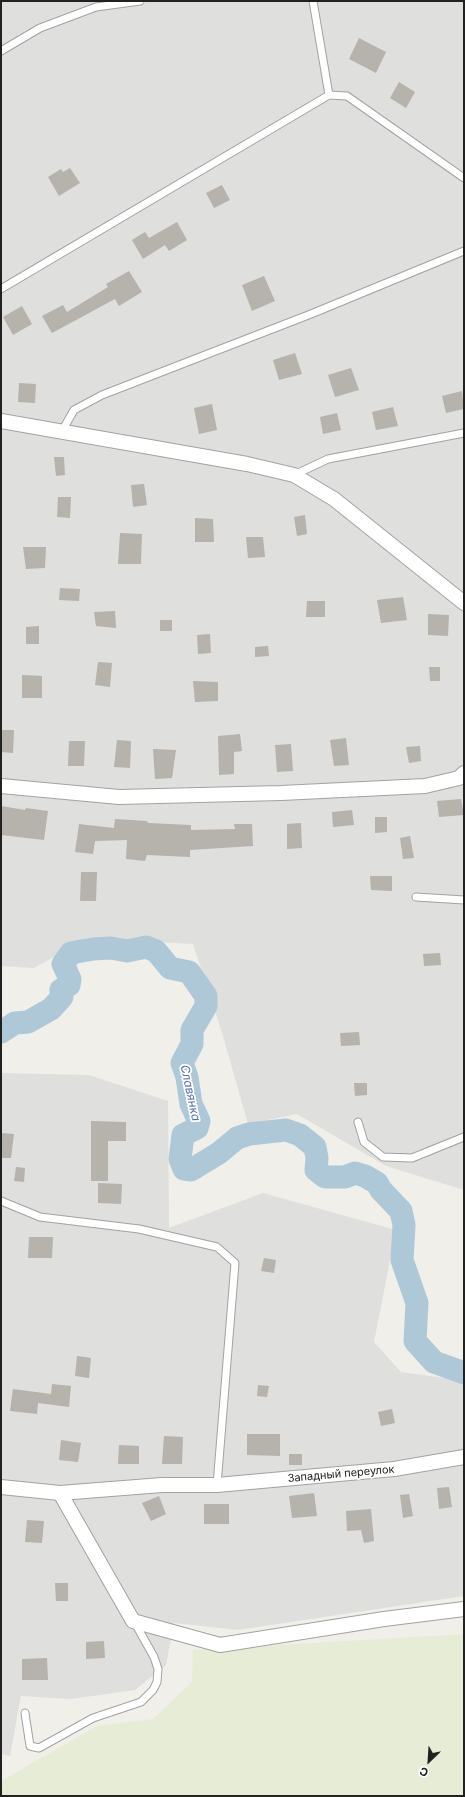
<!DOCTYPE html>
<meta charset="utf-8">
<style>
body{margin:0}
#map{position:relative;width:465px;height:1797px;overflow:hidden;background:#f0efe9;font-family:Inter,sans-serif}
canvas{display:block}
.frame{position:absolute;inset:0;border:2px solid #212121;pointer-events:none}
.north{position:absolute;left:409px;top:1741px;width:40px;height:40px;-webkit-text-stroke:3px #fff;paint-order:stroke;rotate:205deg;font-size:11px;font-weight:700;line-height:16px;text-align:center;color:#212121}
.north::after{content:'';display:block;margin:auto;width:14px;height:18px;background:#212121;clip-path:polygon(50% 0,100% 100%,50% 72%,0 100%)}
</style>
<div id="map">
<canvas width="465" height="1797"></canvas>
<div class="frame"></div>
<div class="north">С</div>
</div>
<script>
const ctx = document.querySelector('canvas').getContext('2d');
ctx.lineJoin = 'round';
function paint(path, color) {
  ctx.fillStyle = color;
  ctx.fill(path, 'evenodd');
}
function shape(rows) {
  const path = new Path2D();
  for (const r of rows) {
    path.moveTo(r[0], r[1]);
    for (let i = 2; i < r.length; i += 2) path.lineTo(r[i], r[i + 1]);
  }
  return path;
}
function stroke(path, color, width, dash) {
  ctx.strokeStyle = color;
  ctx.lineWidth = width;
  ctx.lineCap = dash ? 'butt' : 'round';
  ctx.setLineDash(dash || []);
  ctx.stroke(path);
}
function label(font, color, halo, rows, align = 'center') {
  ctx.font = font + ' Inter,sans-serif';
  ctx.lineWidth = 3.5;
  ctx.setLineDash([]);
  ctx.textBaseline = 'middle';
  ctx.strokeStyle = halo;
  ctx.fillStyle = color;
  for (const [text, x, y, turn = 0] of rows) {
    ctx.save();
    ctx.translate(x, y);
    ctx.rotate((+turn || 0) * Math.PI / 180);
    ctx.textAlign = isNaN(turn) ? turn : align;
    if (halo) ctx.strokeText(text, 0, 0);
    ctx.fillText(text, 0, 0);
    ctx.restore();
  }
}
paint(shape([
 [1,1,464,1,464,1190,386,1166,297,1114,248,1124,223,1036,193,944,87,938,34,968,1,966],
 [1,1073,89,1075,168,1101,169,1228,263,1193,396,1230,374,1342,401,1372,464,1381,464,1596,238,1630,174,1623,166,1665,135,1690,71,1699,21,1696,10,1756,1,1754]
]), '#dfdfde');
paint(shape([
 [464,1634,464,1796,1,1796,1,1781,97,1726,153,1719,192,1682,193,1650]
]), '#e7ecd7');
stroke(shape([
 [1,1032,15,1023,28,1022,51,1009,62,997,61,990,69,985,70,979,63,964,71,953,93,949,111,948,127,951,146,947,156,951,170,968,189,972,206,996,206,1006,192,1030,192,1044,182,1063,187,1077,191,1104,199,1121,197,1128,183,1135,180,1159,184,1169,191,1170,219,1153,237,1138,249,1134,286,1130,300,1135,315,1147,317,1158,316,1170,325,1177,345,1177,355,1173,365,1176,377,1183,381,1190,401,1211,404,1225,402,1260,417,1303,415,1341,434,1362,464,1373]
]), '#afc8d8', 23);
paint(shape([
 [359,38,386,52,376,73,349,59],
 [399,82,415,92,406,108,390,98],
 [70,168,80,183,59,196,48,177,61,169,63,172],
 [222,185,230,200,214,208,206,193],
 [177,222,187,240,169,251,165,245,143,259,132,240,145,232,149,238],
 [129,271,142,292,119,306,115,299,52,333,42,316,63,305,67,312,108,287,106,284],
 [264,276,275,301,252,311,242,285],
 [22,306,32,324,13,335,3,317],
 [295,353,302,374,279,380,273,360],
 [351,368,359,390,335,397,328,375],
 [19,383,36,384,35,403,18,402],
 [462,391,464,409,446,413,442,396],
 [212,404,217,430,199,434,194,408],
 [393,407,398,426,376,430,372,412],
 [337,413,341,430,323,434,320,417],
 [54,457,64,457,65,475,56,476],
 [144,484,147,505,133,507,131,485],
 [58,497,71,497,70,518,57,517],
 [305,515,307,534,297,536,294,517],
 [195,518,213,519,214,542,195,542],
 [120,533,142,534,141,564,118,564],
 [246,537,263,537,265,557,248,558],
 [23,547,46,547,45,568,26,569],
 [60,588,80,589,79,601,59,600],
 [403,597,407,620,381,623,377,600],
 [307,601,325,601,325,617,306,617],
 [115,611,116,628,96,626,94,612],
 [428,614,449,615,448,636,428,635],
 [160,620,172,620,172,631,160,631],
 [39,626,39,644,26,644,26,627],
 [210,634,211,653,198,654,197,635],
 [268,646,269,656,255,657,255,647],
 [98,662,112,663,110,687,95,685],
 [429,667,440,667,440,681,430,681],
 [22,675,42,676,42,698,22,698],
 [193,681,218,682,218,701,195,702],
 [1,730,14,730,13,753,1,752],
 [240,734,242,751,234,752,234,774,219,775,218,736],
 [346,738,349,765,334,766,330,740],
 [117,740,131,741,130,768,114,767],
 [69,741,85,741,84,766,68,766],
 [291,744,293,771,277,772,275,745],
 [420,746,421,761,409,763,406,747],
 [153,749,176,750,172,778,155,779],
 [461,799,464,815,439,817,437,801],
 [1,806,25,810,26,808,48,811,44,840,1,835],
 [352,810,354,825,333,827,332,812],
 [375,817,387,817,387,832,375,833],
 [115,819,147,821,148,823,191,825,191,830,235,829,234,824,252,824,253,846,190,850,190,857,147,855,145,861,126,859,127,840,95,841,93,854,75,852,79,824,114,828],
 [301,823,302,848,287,849,287,824],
 [410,836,414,858,403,859,400,838],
 [81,872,97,872,96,901,80,901],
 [370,876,392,876,392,891,371,890],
 [440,953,441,965,424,966,423,954],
 [359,1032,360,1045,341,1046,340,1033],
 [354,1083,367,1083,367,1095,355,1096],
 [91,1121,126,1122,126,1141,108,1141,108,1181,91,1181],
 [1,1133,14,1134,11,1158,1,1158],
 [16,1167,25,1168,24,1182,14,1181],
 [98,1183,122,1184,121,1204,98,1203],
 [29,1237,53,1237,52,1258,28,1258],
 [264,1258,276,1260,274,1273,261,1271],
 [77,1356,91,1358,89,1378,75,1376],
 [52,1384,71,1386,69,1407,38,1403,37,1414,10,1411,13,1389,51,1394],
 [258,1385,269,1386,267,1397,257,1396],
 [392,1409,395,1423,381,1426,378,1412],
 [247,1434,280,1434,280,1456,247,1455],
 [164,1436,183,1437,182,1464,162,1464],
 [61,1440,81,1443,78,1462,59,1460],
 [119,1445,139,1446,139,1464,118,1464],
 [289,1454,302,1454,302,1465,289,1465],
 [449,1487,452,1507,439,1509,437,1488],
 [314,1493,317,1516,292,1518,289,1496],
 [409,1494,413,1516,403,1518,400,1495],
 [159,1496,166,1514,151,1521,142,1503],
 [204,1504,229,1504,229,1524,204,1524],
 [371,1509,374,1541,364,1543,361,1530,347,1531,346,1511],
 [27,1520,44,1521,42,1543,25,1542],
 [55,1583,68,1583,68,1601,56,1601],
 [104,1641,105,1658,86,1659,86,1642],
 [47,1658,48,1680,22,1680,22,1659]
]), '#b6b2ac');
const service = shape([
 [1,51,40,28,96,7,140,1],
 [329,95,347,96,464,178],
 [1,289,329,95,313,1],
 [62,431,74,410,102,395,311,314,464,251],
 [294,475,328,459,464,433],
 [416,897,464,900],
 [358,1122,364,1142,383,1157,412,1158,464,1137],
 [1,1201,40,1217,139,1229,217,1247,235,1263,217,1485],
 [25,1713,30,1746,39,1748,93,1718,141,1702,153,1690,157,1682,158,1669,154,1657,135,1623]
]);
const minor = shape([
 [1,421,247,464,294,475,334,499,464,603],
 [1,786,119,797,281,793,425,786,459,778,464,773],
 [1,1487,60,1493,162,1485,217,1485,394,1469,464,1457],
 [60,1493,133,1621,220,1645,384,1619,464,1609]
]);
stroke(service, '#a2a2a2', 9);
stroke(minor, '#a2a2a2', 16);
stroke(service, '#fff', 7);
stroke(minor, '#fff', 14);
label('11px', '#212121', '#fff', [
 ["Западный переулок",341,1474,-5]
]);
label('italic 12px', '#5871a7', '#fff', [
 ["Славянка",190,1093,78]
]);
</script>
